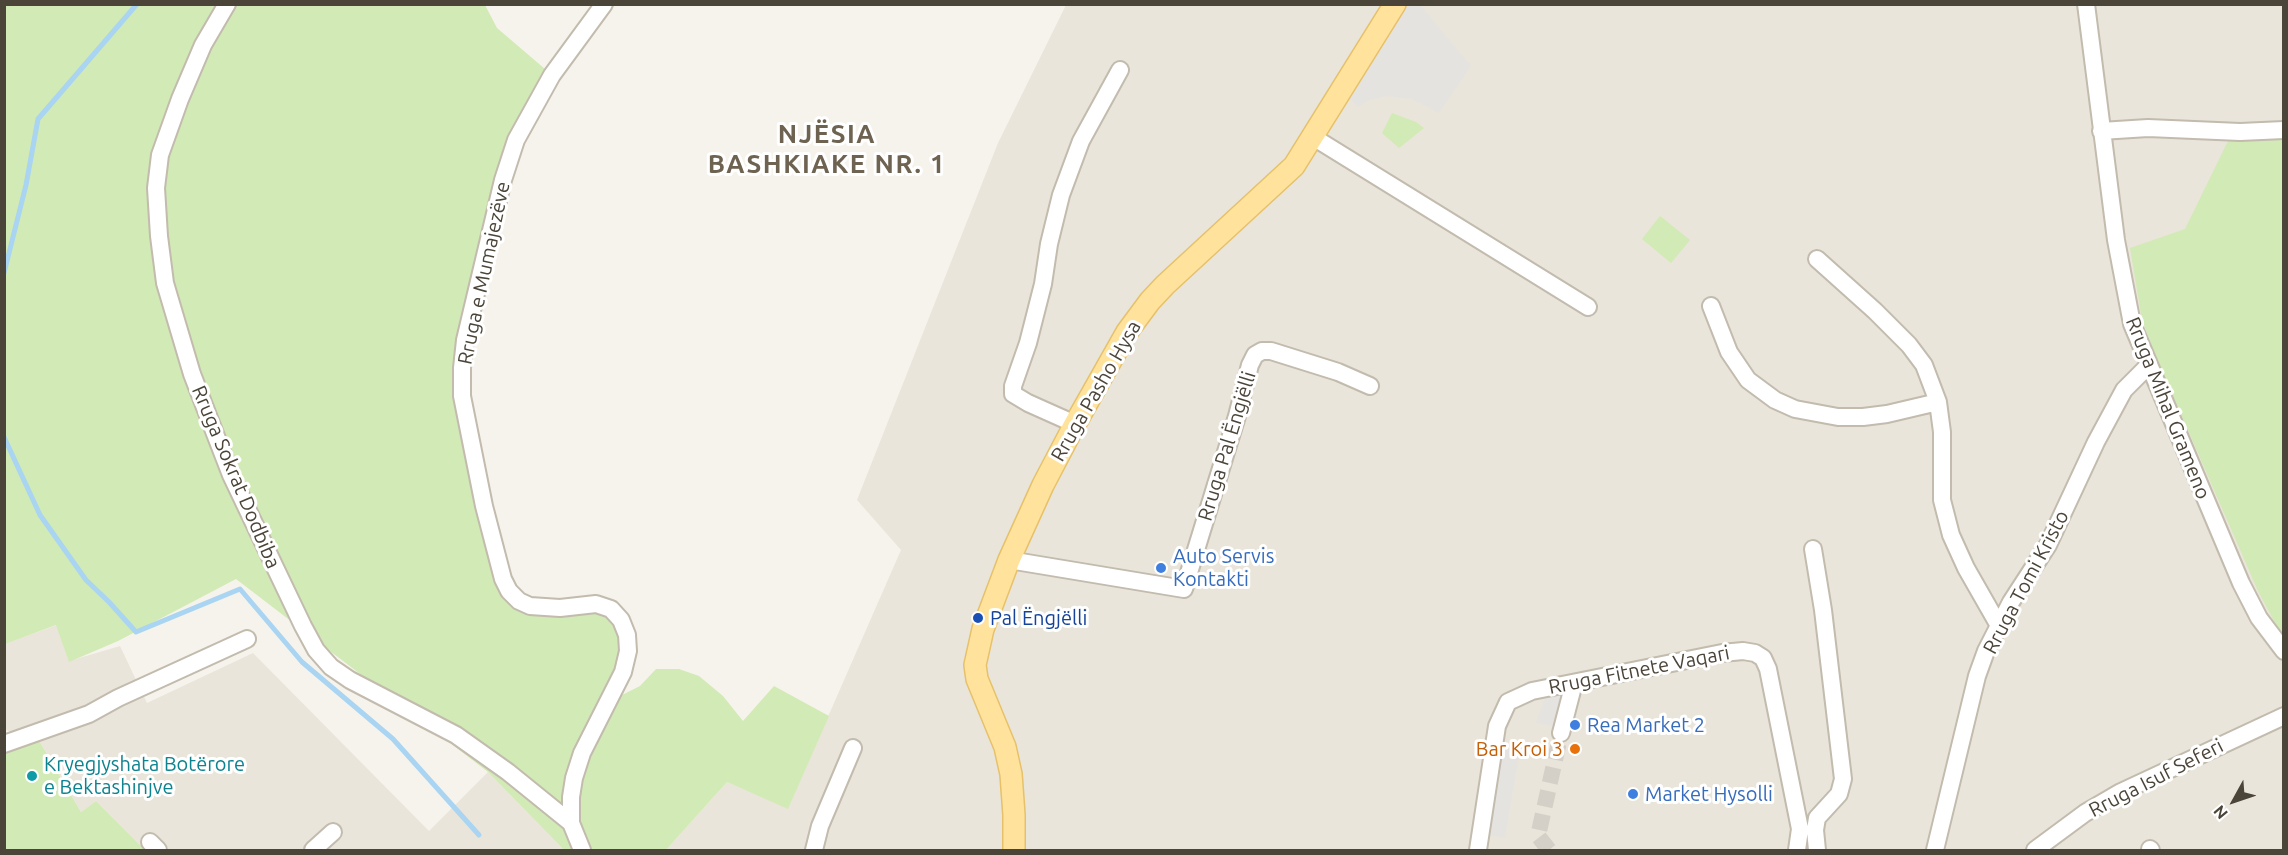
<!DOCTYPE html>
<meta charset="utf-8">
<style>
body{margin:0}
#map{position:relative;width:2288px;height:855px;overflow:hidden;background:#f6f3ec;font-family:Ubuntu,sans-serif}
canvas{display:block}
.frame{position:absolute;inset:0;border:6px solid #4b4439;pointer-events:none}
.north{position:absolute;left:2204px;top:771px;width:60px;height:60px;-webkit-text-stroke:4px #fff;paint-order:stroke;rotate:230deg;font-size:16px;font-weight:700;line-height:24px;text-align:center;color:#4b4439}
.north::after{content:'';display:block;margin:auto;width:21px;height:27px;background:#4b4439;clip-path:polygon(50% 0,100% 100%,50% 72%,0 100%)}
</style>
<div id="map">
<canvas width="2288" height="855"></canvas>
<div class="frame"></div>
<div class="north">N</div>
</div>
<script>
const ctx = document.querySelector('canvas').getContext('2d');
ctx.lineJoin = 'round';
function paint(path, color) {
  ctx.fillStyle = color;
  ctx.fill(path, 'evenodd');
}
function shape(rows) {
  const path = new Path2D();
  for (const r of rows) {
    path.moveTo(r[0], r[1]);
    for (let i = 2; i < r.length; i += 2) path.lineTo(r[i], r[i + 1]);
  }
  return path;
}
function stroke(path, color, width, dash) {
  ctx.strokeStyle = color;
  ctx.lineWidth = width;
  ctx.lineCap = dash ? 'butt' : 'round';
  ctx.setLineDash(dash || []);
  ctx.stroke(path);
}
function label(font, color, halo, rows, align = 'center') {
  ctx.font = font + ' Ubuntu,sans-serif';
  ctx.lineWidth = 6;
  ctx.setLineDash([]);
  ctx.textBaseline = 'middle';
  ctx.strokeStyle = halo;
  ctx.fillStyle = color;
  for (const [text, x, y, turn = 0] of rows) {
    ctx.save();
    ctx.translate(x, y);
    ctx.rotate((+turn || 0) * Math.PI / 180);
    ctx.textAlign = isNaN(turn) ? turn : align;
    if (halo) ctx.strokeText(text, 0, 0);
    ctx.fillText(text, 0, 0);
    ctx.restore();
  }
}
paint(shape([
 [1066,5,2283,5,2283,850,666,850,727,782,788,808,901,550,857,500,998,143],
 [57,625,69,661,120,646,147,703,253,653,429,831,488,772,564,850,145,850,96,801,81,812,37,737,5,730,4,644]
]), '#eae5da');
paint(shape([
 [4,5,485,5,497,28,552,75,516,140,462,368,484,506,519,601,579,605,621,620,620,696,640,686,656,669,679,669,699,676,723,696,743,721,774,686,829,716,788,809,727,782,666,850,564,850,488,772,236,579,118,641,69,662,56,625,5,644],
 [1392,113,1416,122,1424,128,1399,148,1382,133],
 [2229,139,2283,139,2283,634,2275,623,2258,591,2157,359,2142,320,2130,248,2185,229],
 [1660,216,1690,240,1671,263,1642,239],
 [37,737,81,812,96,801,145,850,5,850,5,751]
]), '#d2eab5');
paint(shape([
 [1404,5,1420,5,1471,66,1439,113,1412,99,1387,96,1369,100,1358,107,1345,94],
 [1562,692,1552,726,1536,723,1546,694],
 [1499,745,1520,749,1505,838,1483,834]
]), '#e5e3e0');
stroke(shape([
 [4,273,26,185,38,119,137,4],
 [4,437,40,515,86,580,109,602,136,632,240,589,302,662,393,739,479,835]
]), '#a9d4f2', 5);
stroke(shape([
 [1549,850,1538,836,1561,733]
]), '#d4d0c8', 16, [16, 8]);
const minor = shape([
 [227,4,203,45,180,99,160,155,156,188,159,236,165,283,192,374,231,475,303,626,316,650,331,667,350,680,456,735,508,772,571,823],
 [2086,4,2116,240,2132,324,2241,583,2259,618,2284,651],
 [2101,131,2148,128,2240,132,2284,130],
 [1313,137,1588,307],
 [1817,259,1875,311,1909,345,1924,365,1938,402,1942,432,1942,500,1951,535,1966,568,1998,624],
 [1711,306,1729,352,1748,380,1775,400,1795,409,1838,417,1863,417,1887,414,1938,402],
 [1075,424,1028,403,1013,394,1013,386,1028,343,1043,284,1049,244,1061,195,1081,141,1120,70],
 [1813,549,1823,610,1843,779,1839,794,1817,818,1815,830,1817,850],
 [1009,560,1184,589,1237,416,1250,365,1255,355,1262,351,1271,351,1338,372,1370,386],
 [1561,733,1574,683],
 [4,744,89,714,118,698,247,639],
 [150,842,158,850],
 [2150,849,2151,850],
 [313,850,333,832],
 [582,850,571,823,571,797,574,778,582,753,623,672,628,651,627,635,621,620,611,609,596,604,560,608,530,606,519,601,509,591,503,579,484,506,462,396,462,368,465,340,503,180,516,140,552,75,604,4],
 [814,850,820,826,853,748],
 [1478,850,1497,726,1508,702,1532,691,1722,653,1743,651,1755,653,1763,658,1768,669,1800,829,1797,850],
 [1935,850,1977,676,1986,651,2011,602,2048,545,2096,442,2124,390,2148,366],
 [2035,850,2085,813,2121,792,2284,716]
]);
const major = shape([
 [1014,850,1014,815,1011,774,1005,747,977,679,975,665,983,629,1009,560,1043,485,1075,424,1127,332,1150,301,1165,285,1294,166,1395,4]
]);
stroke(minor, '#c2bbae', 20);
stroke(major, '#e6c16a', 24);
stroke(minor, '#fff', 16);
stroke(major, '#ffe39c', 21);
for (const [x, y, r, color] of [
 [1161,568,6,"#3f7fe0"],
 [978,618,6,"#1a4fb4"],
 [1575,725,6,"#3f7fe0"],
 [1575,749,6,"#e8710a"],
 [32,776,6,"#0f9aa8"],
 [1633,794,6,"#3f7fe0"]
]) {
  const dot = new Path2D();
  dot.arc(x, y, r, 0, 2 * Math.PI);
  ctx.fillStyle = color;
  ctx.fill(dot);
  stroke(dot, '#fff', 2);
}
label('20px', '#4b4439', '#fff', [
 ["Rruga e Mumajezëve",484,273,-78],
 ["Rruga Pasho Hysa",1096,391,-60],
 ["Rruga Mihal Grameno",2168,408,68],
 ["Rruga Pal Ëngjëlli",1227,446,-73],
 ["Rruga Sokrat Dodbiba",236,477,67],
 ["Rruga Tomi Kristo",2026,582,-62],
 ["Rruga Fitnete Vaqari",1639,670,-11],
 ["Rruga Isuf Seferi",2156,778,-27]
]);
label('20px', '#366cbe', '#fff', [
 ["Auto Servis",1173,556],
 ["Kontakti",1173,579],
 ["Rea Market 2",1587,725],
 ["Market Hysolli",1645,794]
], 'left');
label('20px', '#164399', '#fff', [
 ["Pal Ëngjëlli",990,618]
], 'left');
label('20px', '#c56008', '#fff', [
 ["Bar Kroi 3",1563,749]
], 'right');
label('20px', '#0d838f', '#fff', [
 ["Kryegjyshata Botërore",44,764],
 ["e Bektashinjve",44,787]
], 'left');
ctx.letterSpacing = '1.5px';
label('bold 26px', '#6e6250', '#fff', [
 ["NJËSIA",827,134],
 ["BASHKIAKE NR. 1",827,164]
]);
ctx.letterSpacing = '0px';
</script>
